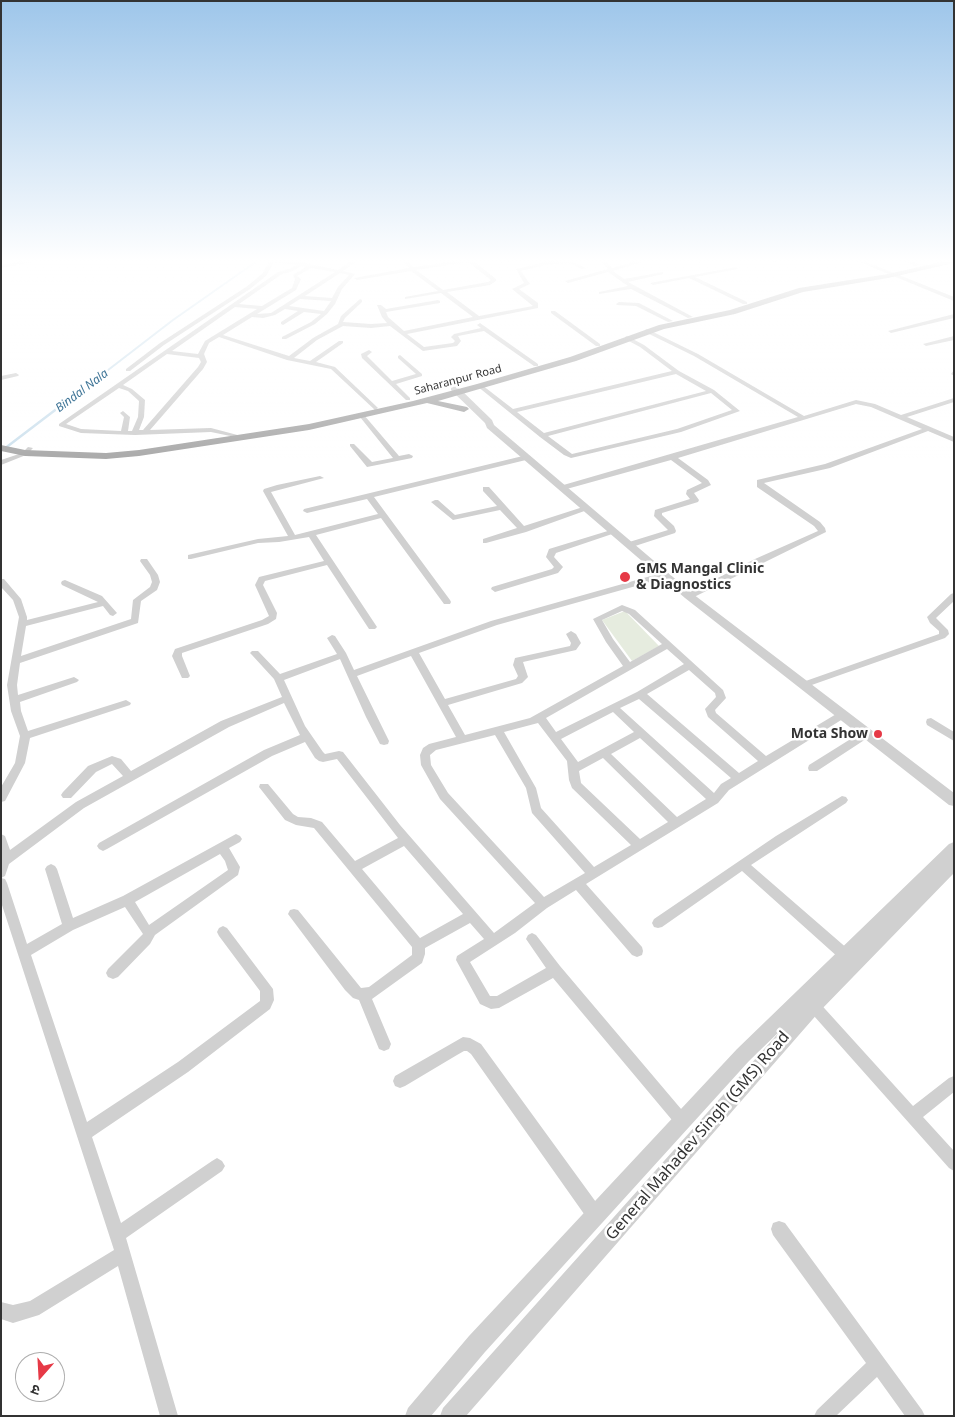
<!DOCTYPE html>
<meta charset="utf-8">
<style>
body{margin:0}
#map{position:relative;width:955px;height:1417px;overflow:hidden;background:#fff;font-family:"Noto Sans","Noto Sans Devanagari",sans-serif}
canvas{display:block}
.frame{position:absolute;inset:0;border:2px solid #333;pointer-events:none}
.north{position:absolute;left:15px;top:1352px;width:50px;height:50px;box-sizing:border-box;background:#fff;border:1px solid #adadad;border-radius:50%;rotate:199deg;font-size:14px;font-weight:700;line-height:20px;text-align:center;color:#333}
.north::after{content:'';display:block;margin:auto;width:18px;height:22px;background:#e63946;clip-path:polygon(50% 0,100% 100%,50% 72%,0 100%)}
</style>
<div id="map">
<canvas width="955" height="1417"></canvas>
<div class="frame"></div>
<div class="north">उ</div>
</div>
<script>
const ctx = document.querySelector('canvas').getContext('2d');
ctx.lineJoin = 'round';
function paint(path, color) {
  ctx.fillStyle = color;
  ctx.fill(path, 'evenodd');
}
function shape(rows) {
  const path = new Path2D();
  for (const r of rows) {
    path.moveTo(r[0], r[1]);
    for (let i = 2; i < r.length; i += 2) path.lineTo(r[i], r[i + 1]);
  }
  return path;
}
function stroke(path, color, width, dash) {
  ctx.strokeStyle = color;
  ctx.lineWidth = width;
  ctx.lineCap = dash ? 'butt' : 'round';
  ctx.setLineDash(dash || []);
  ctx.stroke(path);
}
function label(font, color, halo, rows, align = 'center') {
  ctx.font = font + ' "Noto Sans",sans-serif';
  ctx.lineWidth = 5;
  ctx.setLineDash([]);
  ctx.textBaseline = 'middle';
  ctx.strokeStyle = halo;
  ctx.fillStyle = color;
  for (const [text, x, y, turn = 0] of rows) {
    ctx.save();
    ctx.translate(x, y);
    ctx.rotate((+turn || 0) * Math.PI / 180);
    ctx.textAlign = isNaN(turn) ? turn : align;
    if (halo) ctx.strokeText(text, 0, 0);
    ctx.fillText(text, 0, 0);
    ctx.restore();
  }
}
paint(shape([
 [625,611,659,646,632,661,602,620]
]), '#e6ecdf');
stroke(shape([
 [86,387,173,320,260,259]
]), '#cfe2ee', 2);
stroke(shape([
 [4,449,88,385]
]), '#cfe2ee', 2.5);
paint(shape([
 [36,259,48,259,1,268,1,265,36,259],
 [288,259,338,270,354,259,360,259,343,271,355,274,342,289,335,304,327,314,315,324,286,339,282,339,282,337,311,322,321,314,304,312,283,325,281,324,281,322,298,311,285,309,275,315,263,318,252,317,223,335,289,356,313,338,338,324,341,316,360,299,362,300,362,302,345,318,343,322,371,324,387,323,382,317,377,305,381,305,386,309,438,300,440,301,440,303,386,312,388,317,404,331,473,317,441,293,405,299,405,297,438,291,411,271,357,280,354,278,409,268,401,259,406,259,413,267,471,259,496,279,496,281,490,285,447,292,479,316,533,306,512,289,524,283,516,269,541,263,535,259,541,259,546,262,570,261,586,268,582,269,569,263,545,265,521,271,530,284,519,289,538,303,538,308,407,334,424,347,453,343,455,341,451,337,454,334,481,328,477,325,480,323,538,364,538,366,534,366,484,331,458,336,461,341,457,346,423,351,390,326,371,328,343,326,317,340,294,358,310,361,339,341,343,341,343,343,316,362,335,367,377,407,378,408,375,410,331,369,287,360,219,337,209,343,204,354,207,362,203,369,150,430,211,428,245,437,245,439,211,432,135,435,81,433,59,426,59,424,278,272,289,269,296,265,274,262,266,276,250,289,164,345,130,371,126,371,126,369,160,343,246,287,262,274,270,260,288,259],
 [468,262,491,280,488,282,443,290,416,270,468,262],
 [301,266,306,267,293,275,295,279,292,288,262,306,239,304,282,274,293,271,301,266],
 [311,268,335,272,271,313,257,314,296,290,301,279,297,276,311,268],
 [340,273,349,275,338,287,332,298,305,296,340,273],
 [300,299,331,301,324,311,289,306,300,299],
 [235,307,257,309,205,341,198,354,172,351,235,307],
 [167,354,199,358,201,362,198,367,143,430,139,430,144,417,145,400,132,389,123,385,167,354],
 [119,388,128,391,139,401,138,417,132,431,128,431,130,417,123,411,120,413,124,417,121,431,81,429,66,424,119,388],
 [494,259,507,260,509,261,501,263,494,259],
 [599,259,604,259,612,268,643,259,651,259,613,271,624,279,663,272,663,274,628,282,693,317,688,318,631,289,599,294,599,292,628,286,608,272,568,283,565,281,608,269,599,259],
 [693,259,699,259,703,262,699,263,693,259],
 [775,259,784,259,772,262,772,260,775,259],
 [852,259,859,259,954,297,954,301,852,259],
 [900,259,907,259,919,265,915,266,900,259],
 [736,267,738,269,695,277,747,302,747,304,743,304,689,278,653,285,650,283,736,267],
 [619,302,639,303,673,321,668,322,636,306,617,305,616,304,619,302],
 [551,311,555,311,600,344,600,346,596,346,551,313,551,311],
 [954,314,954,318,891,333,888,331,954,314],
 [647,329,698,354,804,416,856,400,875,404,901,415,954,398,954,402,907,417,954,437,954,442,928,431,830,468,764,483,820,522,825,528,826,532,692,598,686,598,685,596,686,594,755,559,818,531,814,526,757,487,757,480,825,464,922,429,871,407,856,404,678,458,708,480,711,485,694,493,699,500,698,502,662,513,662,515,674,526,676,531,675,533,632,547,626,547,626,543,668,530,654,516,655,510,690,499,686,494,687,490,702,483,671,460,563,490,560,490,560,486,798,417,694,356,645,332,645,330,647,329],
 [627,336,644,345,679,371,714,390,740,411,681,432,571,458,564,455,540,437,477,386,482,385,513,409,672,371,640,347,625,339,625,337,627,336],
 [676,374,706,391,544,433,517,412,676,374],
 [711,393,732,410,677,429,572,454,548,436,711,393],
 [954,336,954,340,926,346,923,344,954,336],
 [369,350,372,352,367,356,392,381,416,374,398,358,398,356,400,355,422,374,422,376,396,384,410,398,410,400,406,400,362,358,361,354,369,350],
 [954,370,954,376,951,374,954,370],
 [16,373,19,375,18,376,1,380,1,376,16,373],
 [362,414,364,415,399,456,409,454,413,456,412,458,367,467,350,446,350,444,354,444,372,462,393,458,360,417,359,416,362,414],
 [28,447,33,448,26,455,1,465,1,460,22,453,28,447],
 [527,455,531,457,530,459,374,497,450,600,451,602,450,604,444,604,381,518,316,535,377,627,375,629,369,629,327,565,265,581,263,585,277,613,276,619,268,624,182,653,182,656,190,676,188,678,182,678,172,656,175,649,262,620,269,616,255,585,259,577,324,561,309,537,279,542,258,543,191,559,188,559,188,555,258,539,288,536,263,491,264,489,277,485,320,476,324,478,271,492,295,535,378,514,367,499,307,513,303,511,304,509,527,455],
 [483,487,489,487,524,526,583,507,586,507,590,509,526,532,486,543,483,543,483,539,517,528,500,510,453,520,431,502,435,500,438,500,455,515,497,506,483,491,483,487],
 [611,530,617,530,618,532,556,553,554,557,563,567,558,573,495,592,491,589,492,587,552,569,554,567,546,557,549,549,611,530],
 [141,559,147,559,158,575,160,582,157,590,141,601,138,623,20,663,17,685,18,695,74,677,79,680,77,682,20,702,21,711,28,731,126,700,131,703,130,705,30,738,25,763,5,801,1,802,1,787,15,763,20,736,11,711,7,685,19,617,13,600,1,587,1,579,4,579,21,599,27,617,27,620,98,602,62,585,61,583,62,581,65,580,102,596,117,613,113,616,110,615,103,606,26,626,21,656,131,619,133,600,150,587,152,582,150,575,140,561,141,559],
 [665,572,669,575,668,577,497,625,419,653,445,699,516,679,518,676,513,665,515,658,570,646,571,643,566,634,571,631,576,634,581,643,576,650,523,662,528,677,522,683,448,705,465,735,530,718,623,666,606,642,593,619,622,605,635,610,723,690,726,698,715,710,716,713,766,756,838,713,842,711,847,715,846,717,729,790,718,803,586,884,642,947,643,951,642,955,637,957,632,955,576,890,547,908,515,933,470,962,490,996,497,996,546,968,526,939,528,935,532,933,536,935,560,966,687,1116,689,1121,687,1126,682,1128,677,1126,553,978,499,1008,491,1009,480,1004,456,960,457,956,484,939,470,923,425,948,425,954,422,963,372,999,391,1044,389,1049,384,1051,379,1049,359,1000,353,998,345,990,288,914,290,910,294,909,298,910,361,988,369,987,412,955,412,947,314,828,296,825,285,820,259,787,260,784,268,784,293,814,298,817,311,818,322,822,355,861,398,838,337,759,323,762,319,761,315,758,305,742,272,756,107,849,103,851,99,849,97,846,99,843,264,750,300,735,284,703,229,727,84,808,9,864,5,876,1,878,1,834,5,836,10,850,76,802,123,776,112,764,96,772,71,798,63,798,61,795,63,792,88,766,112,756,121,759,131,771,221,721,282,697,274,679,252,655,250,653,252,651,258,651,280,674,337,654,327,638,332,635,335,636,346,653,354,670,491,621,665,572],
 [622,611,629,614,662,644,630,662,613,639,602,620,622,611],
 [667,649,684,664,637,692,556,732,546,718,667,649],
 [411,656,456,737,429,744,423,748,420,755,421,765,440,799,535,903,494,933,400,825,343,752,339,751,325,754,323,752,305,726,284,680,340,659,366,717,380,744,384,745,388,744,389,741,357,676,411,656],
 [689,670,715,693,716,697,705,709,708,717,758,761,739,773,647,694,689,670],
 [639,699,731,778,721,784,714,793,620,708,639,699],
 [613,712,634,732,578,762,561,739,613,712],
 [538,723,567,761,569,780,572,788,631,845,594,867,541,808,536,788,504,732,538,723],
 [495,735,526,788,532,813,585,873,544,897,448,793,431,765,430,755,436,750,495,735],
 [640,738,706,799,677,817,611,754,640,738],
 [603,758,668,822,640,839,581,783,579,771,603,758],
 [404,846,463,914,420,938,362,869,404,846],
 [954,593,954,601,936,618,948,630,949,634,945,638,806,687,800,687,798,685,800,683,939,634,939,631,930,623,927,617,951,594,954,593],
 [931,718,954,732,954,741,927,725,926,722,927,719,931,718],
 [865,730,869,731,870,734,869,737,817,771,809,771,808,768,809,765,865,730],
 [842,796,846,797,848,800,846,803,751,865,849,950,850,954,849,958,844,960,839,958,742,871,662,927,658,928,654,927,652,923,654,919,776,836,842,796],
 [236,834,240,836,242,839,240,842,229,848,240,867,238,875,155,935,150,944,118,977,113,979,108,977,106,973,108,969,143,934,125,907,73,930,31,955,87,1122,178,1062,260,1001,260,991,219,936,217,932,219,928,223,926,227,928,273,989,274,1000,270,1009,188,1072,92,1137,121,1223,212,1161,217,1158,222,1161,225,1166,222,1171,126,1238,178,1416,160,1416,118,1266,39,1315,13,1323,1,1319,1,1302,13,1305,30,1301,114,1250,1,902,1,878,5,879,7,883,27,944,62,924,45,869,47,866,51,864,55,866,57,869,73,918,123,896,236,834],
 [220,854,225,861,228,870,149,925,135,902,220,854],
 [811,997,816,999,913,1106,949,1078,954,1076,954,1092,923,1117,954,1151,954,1171,949,1168,806,1007,804,1003,806,999,811,997],
 [463,1037,470,1038,481,1044,601,1209,603,1215,601,1221,595,1223,589,1221,471,1054,467,1051,464,1051,457,1055,405,1086,400,1088,395,1086,393,1081,395,1076,463,1037],
 [779,1221,785,1223,922,1410,925,1416,905,1416,877,1377,836,1416,814,1416,817,1410,866,1363,773,1235,771,1229,773,1223,779,1221]
]), '#d0d0d0');
paint(shape([
 [451,386,457,386,492,420,494,425,693,594,954,793,954,806,949,805,685,598,487,428,485,423,451,390,451,386],
 [954,842,954,873,819,1012,466,1416,440,1416,443,1408,783,1028,749,1061,485,1352,431,1416,405,1416,408,1408,469,1336,737,1049,949,844,954,842]
]), '#d0d0d0');
paint(shape([
 [954,259,954,263,888,278,803,292,735,314,664,329,576,361,438,401,467,407,469,409,464,412,427,403,309,430,139,456,106,459,25,456,1,451,1,445,25,450,106,453,139,450,309,424,413,401,477,384,570,357,659,325,730,310,799,288,888,274,954,259]
]), '#ababab');
const sky = ctx.createLinearGradient(0, 0, 0, 458);
sky.addColorStop(0, '#9ec6ea');
sky.addColorStop(0.57, '#fff');
sky.addColorStop(1, '#ffffff00');
ctx.fillStyle = sky;
ctx.fillRect(0, 0, 955, 458);
for (const [x, y, r, color] of [
 [625,577,6,"#e63946"],
 [878,734,5,"#e63946"]
]) {
  const dot = new Path2D();
  dot.arc(x, y, r, 0, 2 * Math.PI);
  ctx.fillStyle = color;
  ctx.fill(dot);
  stroke(dot, '#fff', 2);
}
label('11px', '#333', '#fff', [
 ["Saharanpur Road",458,380,-15]
]);
label('italic 12px', '#3f7597', '#fff', [
 ["Bindal Nala",82,391,-37]
]);
label('bold 14px', '#333', '#fff', [
 ["GMS Mangal Clinic",636,569],
 ["& Diagnostics",636,585],
 ["Mota Show",868,734,"right"]
], 'left');
label('16px', '#333', '#fff', [
 ["General Mahadev Singh (GMS) Road",698,1136,-49]
]);
</script>
